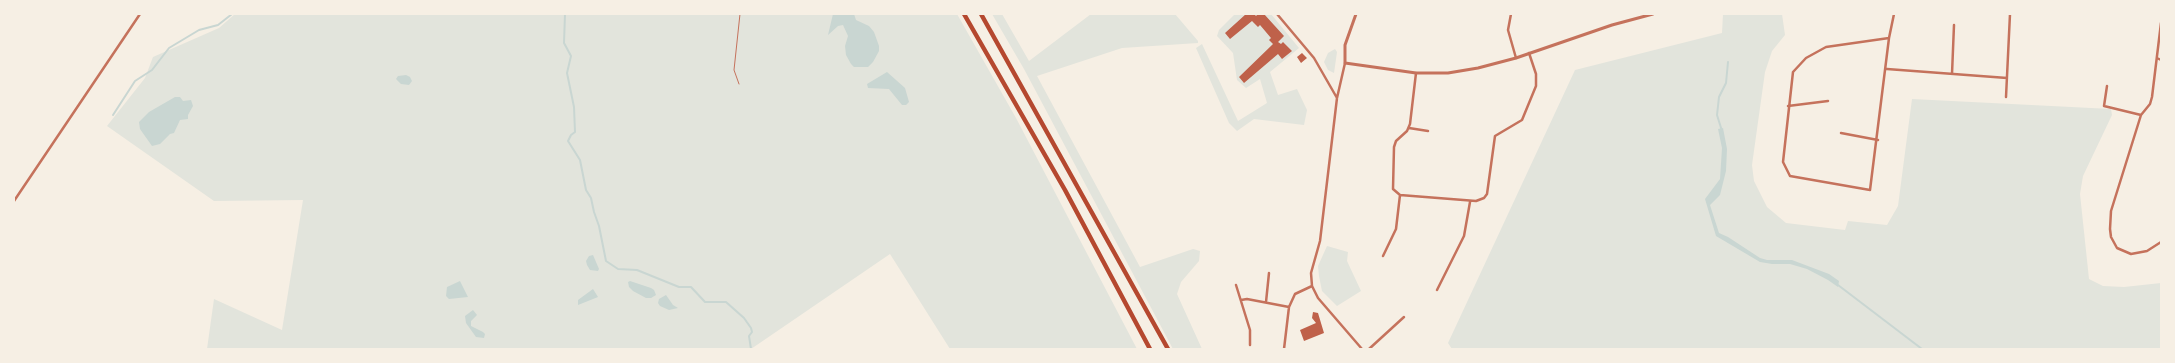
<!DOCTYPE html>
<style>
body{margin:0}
#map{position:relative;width:2175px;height:363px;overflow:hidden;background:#f6efe4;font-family:"Titillium Web",sans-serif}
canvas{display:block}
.frame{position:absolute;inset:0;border:15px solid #f6efe4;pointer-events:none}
</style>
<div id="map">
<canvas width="2175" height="363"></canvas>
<div class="frame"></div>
</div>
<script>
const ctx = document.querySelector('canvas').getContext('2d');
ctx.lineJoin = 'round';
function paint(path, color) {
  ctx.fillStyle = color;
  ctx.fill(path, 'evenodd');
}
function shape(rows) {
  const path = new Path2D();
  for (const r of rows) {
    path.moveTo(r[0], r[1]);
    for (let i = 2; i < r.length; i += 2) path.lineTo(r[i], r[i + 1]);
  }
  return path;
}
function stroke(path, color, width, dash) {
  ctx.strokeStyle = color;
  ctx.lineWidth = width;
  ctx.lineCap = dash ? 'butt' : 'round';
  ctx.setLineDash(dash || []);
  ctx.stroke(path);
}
paint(shape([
 [235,14,957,14,1016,118,1137,349,950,349,890,254,751,349,207,349,214,299,282,330,303,200,214,201,107,126,145,78,153,57,219,28],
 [992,14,1002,14,1029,61,1091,14,1175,14,1198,41,1198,43,1122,48,1037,76,1140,267,1193,249,1200,251,1199,261,1181,282,1177,294,1202,349,1173,349,1024,69],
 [1235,14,1271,14,1299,48,1270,72,1278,95,1297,89,1307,110,1304,125,1254,119,1237,131,1229,123,1196,48,1202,44,1238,121,1267,103,1260,79,1246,88,1237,80,1233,53,1217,36,1219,30],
 [1723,14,1782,14,1785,35,1772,51,1765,72,1752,165,1754,181,1767,207,1786,223,1845,230,1848,221,1887,225,1898,206,1912,99,2111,109,2112,115,2083,176,2080,194,2089,279,2103,286,2124,287,2161,283,2161,349,1452,349,1448,343,1575,70,1722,33],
 [1335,49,1337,52,1334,73,1328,70,1324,62,1328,53],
 [1327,246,1348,252,1347,261,1361,291,1337,306,1322,291,1319,276,1318,266]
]), '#e2e4dc');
paint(shape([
 [833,14,854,14,856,20,869,26,874,32,879,46,879,51,873,62,868,67,854,67,851,64,846,55,845,46,848,36,843,25,838,26,828,35],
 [887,72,905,88,909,102,906,105,902,105,889,89,868,88,867,84],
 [406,75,410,77,412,81,409,85,401,84,396,79,398,76],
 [175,97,180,97,183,101,191,100,193,106,188,115,188,119,180,120,174,133,170,134,160,144,152,146,140,129,139,122,149,112],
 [1723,128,1727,149,1726,171,1720,195,1710,205,1719,233,1728,237,1760,258,1767,260,1792,260,1829,274,1839,281,1838,287,1828,280,1807,269,1790,264,1772,264,1760,262,1716,236,1705,199,1720,179,1722,148,1718,129],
 [593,255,599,269,598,271,590,270,587,265,586,261,589,256],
 [460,281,468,297,449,299,446,296,447,287],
 [630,281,651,288,654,290,656,295,651,298,646,298,633,291,629,287,628,282],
 [593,289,598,297,578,305,578,300],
 [666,295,673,305,678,308,669,310,660,306,658,303,659,299],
 [473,310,477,315,471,321,471,326,483,332,485,334,484,338,476,337,466,323,465,316]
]), '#c9d6d2');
stroke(shape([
 [565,14,564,43,571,56,567,73,574,107,575,132,571,135,568,141,580,160,586,190,591,198,594,212,599,226,606,261,618,269,637,270,679,287,691,287,705,302,726,302,744,318,751,328,752,332,749,336,751,349],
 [113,115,135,81,152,70,169,48,199,30,218,25,232,14],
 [1722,131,1717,115,1719,97,1726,83,1728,62],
 [1838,285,1922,349]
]), '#c9d6d2', 2);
paint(shape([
 [1246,14,1254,14,1256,16,1258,14,1264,14,1284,36,1278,42,1281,44,1283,42,1292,51,1282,59,1278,54,1244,83,1239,77,1273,44,1269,40,1271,38,1260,25,1258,27,1252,21,1230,39,1225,33],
 [1302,53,1307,58,1301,63,1297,57],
 [1313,312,1318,313,1324,333,1304,341,1300,330,1316,323,1312,318]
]), '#bf614a');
stroke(shape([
 [739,84,734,70,740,14]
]), '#c5725c', 1);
stroke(shape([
 [1277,14,1314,58,1337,98],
 [1511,14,1508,30,1516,58],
 [2161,23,2152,97,2150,104,2141,115,2111,211,2110,229,2111,237,2117,248,2131,254,2147,251,2161,242],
 [1889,38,1826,47,1806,58,1793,72,1783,162,1790,176,1870,190,1889,38,1894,14],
 [2157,58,2161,60],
 [1345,63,1337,98,1320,241,1311,273,1312,286,1318,298,1362,349],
 [1887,69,2007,78],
 [1416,73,1410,124,1407,131,1396,141,1394,147,1393,189,1400,195,1476,201,1484,198,1487,194,1495,136,1522,120,1536,86,1536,74,1529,53],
 [1952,74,1954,25],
 [2107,86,2104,106,2141,115],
 [2006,97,2010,14],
 [1788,106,1828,101],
 [1409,128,1428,131],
 [1841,133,1878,140],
 [14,201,140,14],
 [1383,256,1396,229,1400,195],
 [1236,285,1250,330,1250,345],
 [1437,290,1464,236,1470,202],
 [1241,300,1247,299,1289,307],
 [1266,302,1269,273],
 [1284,349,1289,307,1295,294,1312,286],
 [1369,349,1404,317]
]), '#c5725c', 2.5);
stroke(shape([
 [1356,14,1345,45,1345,63,1416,73,1448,73,1478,68,1516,58,1612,25,1653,14]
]), '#c5725c', 3);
stroke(shape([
 [964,14,1065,190,1150,349],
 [981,14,1168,349]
]), '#b5482f', 4.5);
</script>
